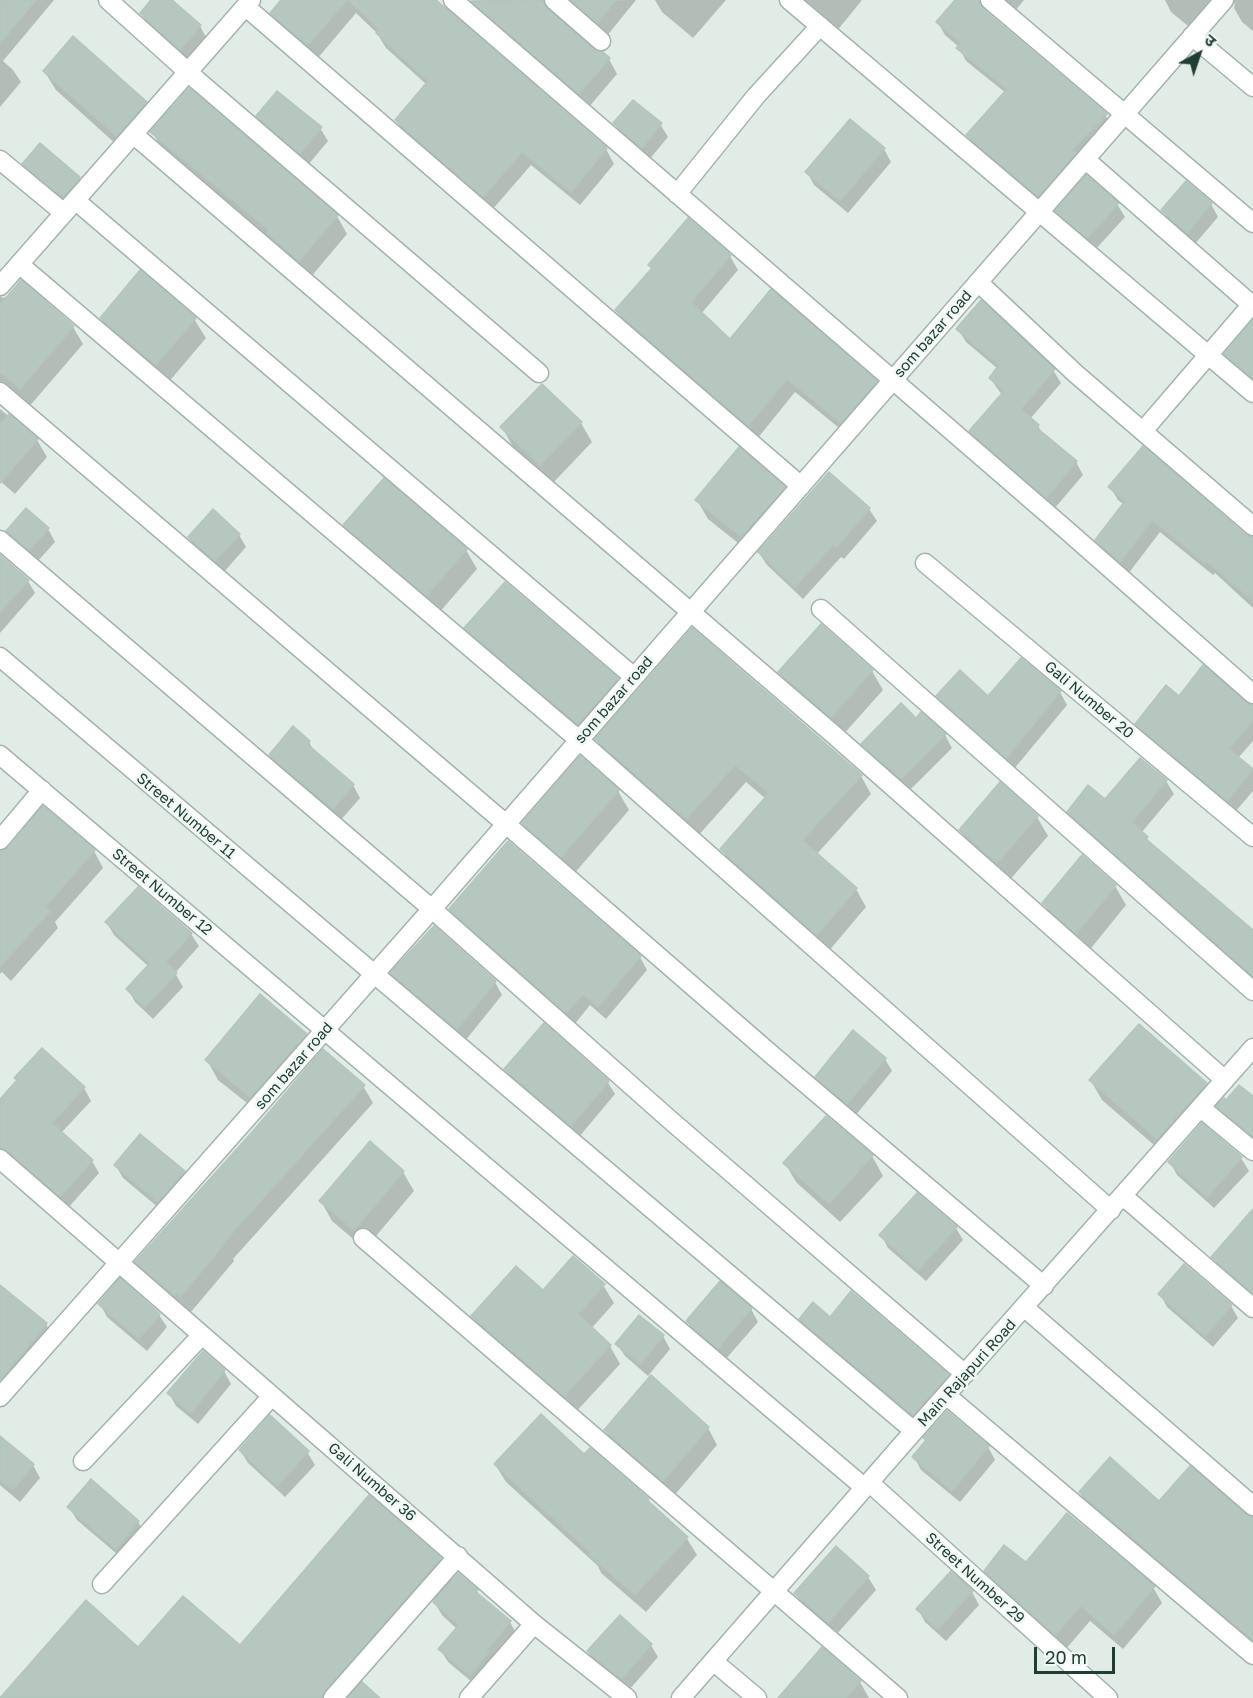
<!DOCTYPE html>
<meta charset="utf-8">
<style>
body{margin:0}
#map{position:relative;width:1253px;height:1698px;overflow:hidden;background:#e1ece7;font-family:"Golos Text","Noto Sans Devanagari",sans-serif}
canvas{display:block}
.north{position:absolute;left:1169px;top:24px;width:60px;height:60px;-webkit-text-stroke:4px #f1f9f5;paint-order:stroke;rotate:40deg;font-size:16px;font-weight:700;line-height:24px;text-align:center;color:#203e34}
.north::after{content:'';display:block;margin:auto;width:21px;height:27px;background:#203e34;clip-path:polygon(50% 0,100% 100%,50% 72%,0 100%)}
.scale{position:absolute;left:1034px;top:1647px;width:81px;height:27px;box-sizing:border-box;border:3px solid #203e34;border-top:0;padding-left:8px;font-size:18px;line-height:21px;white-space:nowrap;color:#203e34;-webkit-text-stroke:4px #f1f9f5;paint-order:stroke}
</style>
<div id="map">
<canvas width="1253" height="1698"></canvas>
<div class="north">उ</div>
<div class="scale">20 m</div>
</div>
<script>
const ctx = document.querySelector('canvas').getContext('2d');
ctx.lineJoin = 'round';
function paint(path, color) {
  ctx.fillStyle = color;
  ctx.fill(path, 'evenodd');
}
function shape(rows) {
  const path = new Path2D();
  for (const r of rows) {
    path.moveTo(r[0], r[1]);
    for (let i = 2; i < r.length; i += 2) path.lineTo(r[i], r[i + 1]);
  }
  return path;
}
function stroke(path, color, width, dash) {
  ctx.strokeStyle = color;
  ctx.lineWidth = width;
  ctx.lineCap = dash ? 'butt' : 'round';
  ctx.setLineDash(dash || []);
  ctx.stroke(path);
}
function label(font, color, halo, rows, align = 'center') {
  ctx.font = font + ' "Golos Text",sans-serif';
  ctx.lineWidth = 5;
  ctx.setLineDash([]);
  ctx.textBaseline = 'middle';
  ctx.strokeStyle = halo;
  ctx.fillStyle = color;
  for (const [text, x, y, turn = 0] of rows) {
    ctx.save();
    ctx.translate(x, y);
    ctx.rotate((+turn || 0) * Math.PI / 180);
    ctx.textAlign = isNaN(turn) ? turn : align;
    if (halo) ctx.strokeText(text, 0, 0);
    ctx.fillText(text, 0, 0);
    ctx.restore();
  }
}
paint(shape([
 [0,0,54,0,3,61,13,70,21,82,0,107],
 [153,0,169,0,200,26,207,39,188,61,149,26,141,13],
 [283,0,435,0,606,149,614,164,580,205,531,165,492,210,405,135,396,120,427,85,386,48,377,33,356,13,317,59,280,27,272,13],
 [636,0,606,37,558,4,551,13,593,51,609,59,617,74,588,108,481,15,473,1],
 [655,0,726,0,693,38,662,12],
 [793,0,862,0,836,32],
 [957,0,1024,0,1015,11,994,2,985,11,1105,115,1113,127,1046,208,975,148,968,135,1006,93,966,61,959,47,945,35,938,23],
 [1165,0,1253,0,1253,31,1242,22,1234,8,1235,3,1224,6,1199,35,1171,12],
 [44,71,146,103,157,122,128,155,56,90],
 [258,116,320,128,328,141,308,165,266,129],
 [615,124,660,124,668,137,649,160,622,136],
 [152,132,337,216,347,234,310,278,279,251,274,242,163,150],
 [41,145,79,178,87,191,71,209,32,177,24,164],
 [884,149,891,162,848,213,814,185,807,172],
 [1117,204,1125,217,1095,250,1064,224,1057,211],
 [1211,204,1218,217,1194,245,1170,223,1163,211],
 [730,256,738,270,701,314,730,342,876,382,884,396,849,436,795,392,757,439,625,325,617,311,653,270,650,265],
 [10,295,73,327,83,344,28,408,0,404,0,296,3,298],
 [101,318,194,319,206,338,167,384,113,337],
 [1253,323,1253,384,1234,369,1226,354],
 [958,329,1053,370,1061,383,1030,419,1038,426,1043,434,1076,462,1083,475,1054,509,978,444,971,431,1002,395,990,378,998,369,966,342],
 [0,409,37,440,47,457,15,494,0,481],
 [581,423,592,442,552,484,513,447,502,427],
 [1110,487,1253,539,1253,608,1215,573,1213,575,1160,532,1128,574,1104,553,1096,540,1124,505,1118,500],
 [784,488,795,507,753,555,708,519,697,500],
 [869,509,877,521,844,559,841,557,803,599,767,565,759,553],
 [345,525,466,550,477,569,438,614,356,544],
 [48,529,55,542,37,562,15,544,8,531],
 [239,535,246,547,223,573,197,550,189,538],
 [0,557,28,581,35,593,0,633],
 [505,584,617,679,627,696,588,741,476,645,466,628],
 [872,671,883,690,842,736,791,692,780,672],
 [1060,692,1067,705,1014,769,945,709,938,696,988,698],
 [1179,698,1245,704,1253,706,1253,741,1238,758,1253,771,1253,791,1235,812,1144,737,1137,724],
 [916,720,945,735,952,748,909,791,871,757,863,744],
 [597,739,861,776,871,794,816,855,856,889,866,907,828,952,732,868,722,849,766,799,746,782,697,837,607,757],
 [309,742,314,751,353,785,360,798,340,821,278,768,271,755],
 [1141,760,1166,781,1174,794,1141,833,1151,846,1253,933,1253,981,1076,825,1069,812,1106,801],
 [618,791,629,810,573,875,535,842,524,823],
 [43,808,94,851,103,868,55,922,58,928,11,981,2,972,0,974,0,852,9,849],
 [1037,817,1048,836,1008,882,972,849,960,830],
 [1115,886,1126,905,1088,952,1055,923,1044,904],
 [450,909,640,957,647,970,606,1019,590,1005,574,1025,458,922],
 [107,923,191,934,199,946,175,973,183,987,153,1019,135,1002,128,989,149,967,114,935],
 [392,973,495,982,502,995,465,1041,400,986],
 [304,1034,316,1053,262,1115,218,1080,207,1060],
 [42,1050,84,1088,91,1101,61,1133,92,1161,99,1173,68,1208,0,1151,0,1102,18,1081,16,1078],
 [885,1059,892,1071,855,1116,824,1090,817,1077],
 [506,1069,607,1081,615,1094,579,1137,513,1082],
 [1091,1081,1206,1084,1217,1103,1169,1158,1102,1100],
 [363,1086,373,1103,233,1259,234,1261,191,1312,187,1309,185,1312,146,1278,137,1262],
 [1253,1098,1253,1142,1226,1119,1218,1106,1226,1102],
 [1202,1125,1241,1158,1249,1171,1214,1208,1177,1175,1170,1162],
 [872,1156,883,1176,840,1222,796,1182,785,1163],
 [116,1166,184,1172,191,1184,166,1214,123,1178],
 [403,1172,414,1191,365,1249,332,1221,321,1201],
 [1253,1221,1253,1301,1224,1276,1213,1257],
 [956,1228,963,1240,926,1281,888,1248,881,1235],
 [603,1285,614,1303,591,1329,610,1346,620,1364,575,1413,483,1335,473,1316,543,1292],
 [1160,1294,1231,1306,1238,1318,1213,1347,1167,1307],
 [0,1298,46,1324,57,1344,18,1391,0,1377],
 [100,1304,159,1315,167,1327,147,1351,107,1317],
 [751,1309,758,1322,725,1360,695,1334,688,1322],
 [801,1319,831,1319,948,1376,955,1388,921,1427,808,1332],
 [663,1336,670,1349,648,1376,625,1356,617,1344],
 [224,1371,231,1384,198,1424,176,1406,169,1393],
 [678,1403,708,1428,717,1445,673,1497,615,1447,606,1431],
 [947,1413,988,1447,995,1460,960,1502,921,1470,914,1457,927,1442,925,1438],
 [0,1438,33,1465,40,1478,20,1502,0,1485],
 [240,1450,307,1452,315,1465,285,1497,248,1463],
 [584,1456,648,1500,652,1506,686,1537,697,1555,646,1612,601,1573,598,1566,506,1482,495,1464],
 [91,1482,138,1522,146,1535,124,1560,77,1520,69,1507],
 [1080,1493,1253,1518,1253,1645,1088,1505],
 [836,1548,868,1577,876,1590,836,1635,803,1606,796,1594],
 [440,1559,453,1581,458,1575,477,1591,480,1597,510,1622,517,1635,478,1687,448,1662,440,1649,457,1629,442,1615,433,1600,361,1682,378,1698,1,1698,138,1649,240,1648],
 [1026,1564,1153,1587,1162,1603,1123,1649,1090,1621,1065,1650,994,1586,986,1571],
 [951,1573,972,1592,979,1605,946,1641,925,1622,918,1609],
 [651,1645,658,1657,629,1690,596,1664,588,1652],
 [860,1682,869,1698,780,1698]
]), '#0003');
const building = shape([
 [0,0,36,0,0,43,0,0],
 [151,0,172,0,201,25,180,50,140,13,151,0],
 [281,0,347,0,308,45,270,13,281,0],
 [348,0,436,0,607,148,571,192,522,152,483,197,395,120,428,81,376,33,379,29,348,0],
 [543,0,547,8,594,49,603,52,610,58,579,94,471,1,543,0],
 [571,0,616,0,597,23,571,0],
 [955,0,979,0,983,9,1107,114,1072,150,1076,153,1038,196,966,135,1007,89,956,48,961,43,936,22,955,0],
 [73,36,147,102,116,136,43,71,73,36],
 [189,88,338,215,299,261,267,233,269,230,150,132,189,88],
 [277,91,322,127,300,154,256,116,277,91],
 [633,100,662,123,642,148,613,123,633,100],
 [850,119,885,148,840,201,805,172,850,119],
 [40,143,80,177,63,197,22,164,40,143],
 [1086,175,1119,203,1087,238,1055,211,1086,175],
 [1186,181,1212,203,1187,233,1161,210,1186,181],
 [688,218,731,255,691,302,730,339,771,289,877,381,841,423,787,379,748,426,615,310,652,268,648,265,688,218],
 [140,270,196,318,156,365,100,318,140,270],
 [21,280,74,326,20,389,0,372,0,305,21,280],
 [981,300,1055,369,1021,409,1039,425,1037,428,1077,461,1046,498,969,431,1004,391,989,378,999,365,956,329,981,300],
 [1253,320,1253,378,1224,354,1253,320],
 [542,384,582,422,540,465,500,427,542,384],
 [9,414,38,439,0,483,0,424,9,414],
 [1143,446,1246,535,1253,537,1253,601,1207,561,1205,563,1152,520,1120,562,1095,540,1125,501,1108,487,1143,446],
 [739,447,785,487,741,537,695,500,739,447],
 [829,472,870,508,836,548,833,545,795,587,758,552,829,472],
 [384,478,467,549,426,596,343,525,384,478],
 [26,508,49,528,29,550,6,531,26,508],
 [213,509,240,534,215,561,188,537,213,509],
 [0,555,29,580,0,612,0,555],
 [505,582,618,678,578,724,464,628,505,582],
 [821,624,873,670,831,717,778,672,821,624],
 [692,628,862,775,802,840,857,888,817,935,720,849,769,793,735,765,686,819,595,739,692,628],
 [1021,658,1061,691,1006,758,936,696,960,670,988,696,1021,658],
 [1203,665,1246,702,1253,705,1253,720,1229,749,1253,769,1227,801,1135,724,1166,685,1179,696,1203,665],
 [901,703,916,718,921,712,946,734,901,779,861,744,901,703],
 [293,726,310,741,307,744,354,784,333,809,269,755,293,726],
 [580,756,619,790,561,857,522,823,580,756],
 [1140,758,1167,780,1132,822,1148,837,1146,839,1253,930,1253,976,1067,812,1088,785,1105,799,1140,758],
 [1000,782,1038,816,997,863,959,830,1000,782],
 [43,806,95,850,45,907,50,911,0,967,0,851,9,847,43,806],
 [508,841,641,956,598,1007,583,994,566,1013,449,909,508,841],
 [1082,855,1116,885,1076,934,1042,903,1082,855],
 [138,887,192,933,166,962,177,973,145,1007,126,989,150,963,105,922,138,887],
 [434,926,496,981,457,1029,390,973,434,926],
 [260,994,307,1034,250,1097,205,1060,260,994],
 [544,1023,609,1081,571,1126,504,1069,544,1023],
 [1139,1024,1207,1083,1157,1139,1089,1080,1139,1024],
 [853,1030,886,1058,847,1104,815,1077,853,1030],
 [42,1048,85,1087,52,1123,93,1160,60,1197,0,1146,0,1099,17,1080,14,1078,42,1048],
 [323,1049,365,1085,224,1242,225,1243,181,1296,177,1293,175,1296,135,1262,253,1131,323,1049],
 [1239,1085,1253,1096,1253,1136,1216,1106,1224,1098,1226,1100,1239,1085],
 [826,1116,873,1155,829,1204,783,1163,826,1116],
 [1202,1123,1242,1157,1207,1197,1168,1162,1202,1123],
 [140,1134,185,1171,158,1202,114,1165,140,1134],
 [370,1141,404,1171,354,1230,319,1201,370,1141],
 [917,1193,957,1227,918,1270,879,1235,917,1193],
 [1253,1209,1253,1293,1211,1257,1253,1209],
 [573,1256,605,1284,578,1314,611,1345,564,1396,471,1316,516,1266,543,1290,573,1256],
 [1184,1264,1232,1305,1205,1336,1158,1294,1184,1264],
 [120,1278,160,1314,139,1339,98,1304,120,1278],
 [720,1281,752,1308,718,1348,686,1321,720,1281],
 [0,1285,47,1323,0,1380,0,1285],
 [851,1291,949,1375,913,1415,799,1319,813,1302,830,1317,851,1291],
 [639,1315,664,1335,640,1364,615,1344,639,1315],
 [203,1351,225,1370,191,1413,167,1393,203,1351],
 [651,1375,709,1427,663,1481,604,1430,651,1375],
 [947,1411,989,1446,952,1491,912,1457,926,1440,923,1438,947,1411],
 [541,1414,584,1454,590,1448,649,1499,647,1500,688,1537,635,1595,589,1555,591,1553,494,1464,541,1414],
 [270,1415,309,1451,277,1486,239,1450,270,1415],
 [0,1436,34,1464,13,1490,0,1480,0,1436],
 [1110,1457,1159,1501,1190,1466,1246,1514,1253,1517,1253,1640,1079,1492,1110,1457],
 [91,1479,139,1521,116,1549,67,1507,91,1479],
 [369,1495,441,1558,325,1691,322,1698,0,1698,86,1600,138,1647,183,1596,240,1645,369,1495],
 [1067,1513,1155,1586,1114,1635,1081,1606,1055,1635,984,1571,1004,1545,1026,1562,1067,1513],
 [836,1546,869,1576,828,1623,794,1593,836,1546],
 [951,1571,973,1591,938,1629,916,1609,951,1571],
 [458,1573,478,1590,476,1592,511,1621,487,1650,489,1652,470,1675,438,1649,459,1625,433,1602,458,1573],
 [620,1615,652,1644,621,1679,587,1651,620,1615],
 [822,1647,861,1681,846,1698,778,1698,822,1647],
 [362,1682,380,1698,348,1698,362,1682]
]);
paint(building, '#b6c7bf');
stroke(building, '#b3c6bd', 1.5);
const street = shape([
 [108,0,198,81,539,373],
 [453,0,1063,527,1253,694],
 [554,0,601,41],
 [789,0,1253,393],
 [990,0,1253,223],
 [246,7,801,486],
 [1192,36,1253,87],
 [133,134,833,734,1225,1080],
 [0,160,64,213],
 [1086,160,1252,305],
 [677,194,756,96,820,26],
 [75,200,634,677],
 [19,264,579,740,1111,1210],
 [978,282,1076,374,1253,526],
 [0,286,251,0],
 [0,392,506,824,772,1055,1044,1286],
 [1143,431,1253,303],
 [0,540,432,909,669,1119,965,1374],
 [925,563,1253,837],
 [821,609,1253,991],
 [0,657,914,1431],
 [0,755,865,1488],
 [0,840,42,790],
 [1201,1108,1253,1151],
 [0,1159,534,1624,627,1698],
 [1123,1196,1253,1308],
 [363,1238,898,1698],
 [1025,1308,1253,1506],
 [946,1395,1253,1655],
 [0,1397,432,909,1224,0],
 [83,1461,202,1335],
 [870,1483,1108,1698],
 [102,1584,272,1396],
 [713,1661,757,1698],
 [333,1698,458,1556],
 [469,1698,534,1624],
 [681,1698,914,1431,1253,1048]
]);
stroke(street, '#a3b4ae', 21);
stroke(street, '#fff', 18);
label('15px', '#203e34', '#f1f9f5', [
 ["som bazar road",933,334,-49],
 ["som bazar road",614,700,-49],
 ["Gali Number 20",1089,700,40],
 ["Street Number 11",186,816,40],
 ["Street Number 12",162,892,40],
 ["som bazar road",294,1066,-49],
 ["Main Rajapuri Road",967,1373,-48],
 ["Gali Number 36",372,1482,41],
 ["Street Number 29",975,1578,42]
]);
</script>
